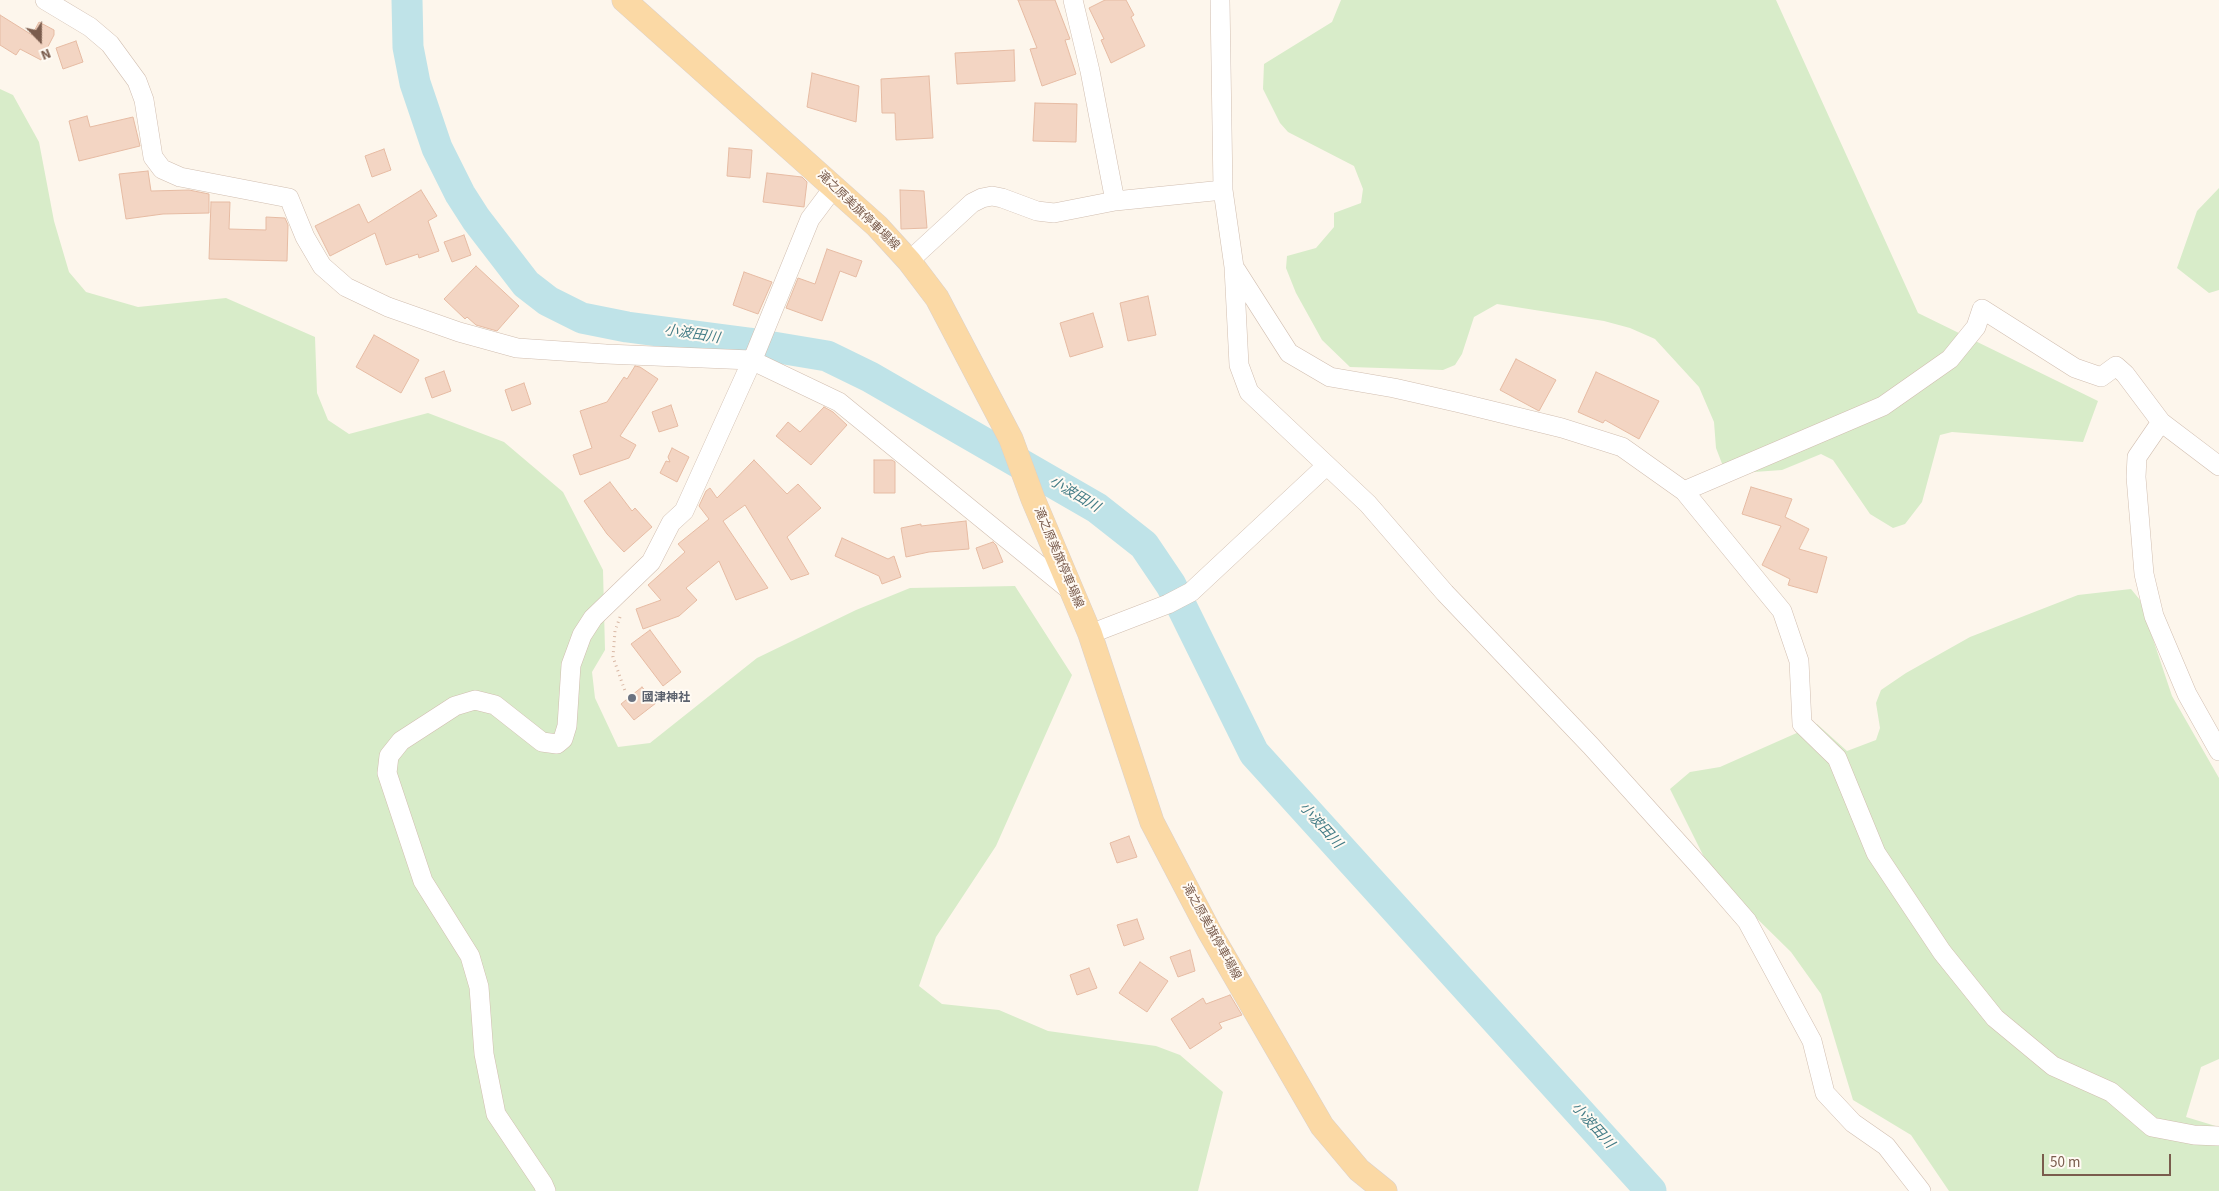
<!DOCTYPE html>
<meta charset="utf-8">
<style>
body{margin:0}
#map{position:relative;width:2219px;height:1191px;overflow:hidden;background:#fdf6ec;font-family:"Source Sans 3",sans-serif}
canvas{display:block}
.north{position:absolute;left:15px;top:15px;width:50px;height:50px;-webkit-text-stroke:4px #fffaf3;paint-order:stroke;rotate:158deg;font-size:14px;font-weight:700;line-height:20px;text-align:center;color:#7a5c4d}
.north::after{content:'';display:block;margin:auto;width:18px;height:22px;background:#7a5c4d;clip-path:polygon(50% 0,100% 100%,50% 72%,0 100%)}
.scale{position:absolute;left:2042px;top:1154px;width:129px;height:22px;box-sizing:border-box;border:2px solid #7a5c4d;border-top:0;padding-left:6px;font-size:15px;line-height:18px;white-space:nowrap;color:#7a5c4d;-webkit-text-stroke:4px #fffaf3;paint-order:stroke}
</style>
<div id="map">
<canvas width="2219" height="1191"></canvas>
<div class="north">N</div>
<div class="scale">50 m</div>
</div>
<script>
const ctx = document.querySelector('canvas').getContext('2d');
ctx.lineJoin = 'round';
function paint(path, color) {
  ctx.fillStyle = color;
  ctx.fill(path, 'evenodd');
}
function shape(rows) {
  const path = new Path2D();
  for (const r of rows) {
    path.moveTo(r[0], r[1]);
    for (let i = 2; i < r.length; i += 2) path.lineTo(r[i], r[i + 1]);
  }
  return path;
}
function stroke(path, color, width, dash) {
  ctx.strokeStyle = color;
  ctx.lineWidth = width;
  ctx.lineCap = dash ? 'butt' : 'round';
  ctx.setLineDash(dash || []);
  ctx.stroke(path);
}
function label(font, color, halo, rows, align = 'center') {
  ctx.font = font + ' "Source Sans 3","Noto Sans JP",sans-serif';
  ctx.lineWidth = 4;
  ctx.setLineDash([]);
  ctx.textBaseline = 'middle';
  ctx.strokeStyle = halo;
  ctx.fillStyle = color;
  for (const [text, x, y, turn = 0] of rows) {
    ctx.save();
    ctx.translate(x, y);
    ctx.rotate((+turn || 0) * Math.PI / 180);
    ctx.textAlign = isNaN(turn) ? turn : align;
    if (halo) ctx.strokeText(text, 0, 0);
    ctx.fillText(text, 0, 0);
    ctx.restore();
  }
}
paint(shape([
 [1341,0,1776,0,1918,313,2098,401,2083,442,1952,432,1940,435,1922,502,1905,524,1893,528,1870,514,1833,460,1821,454,1782,470,1726,474,1716,448,1714,422,1699,387,1655,339,1630,328,1604,321,1497,304,1474,317,1462,354,1455,365,1443,370,1350,367,1322,340,1296,293,1286,268,1287,256,1316,248,1334,227,1334,213,1361,203,1363,189,1354,166,1288,132,1280,123,1263,89,1264,64,1332,22],
 [0,89,13,95,39,142,54,221,69,272,86,292,138,307,226,298,315,337,317,393,328,420,349,434,428,413,504,442,563,492,603,570,605,650,592,672,595,698,618,747,650,743,757,658,856,610,910,588,1015,586,1072,675,996,846,936,937,919,986,942,1004,999,1010,1048,1031,1156,1046,1180,1055,1223,1092,1198,1191,0,1191],
 [2219,188,2219,290,2209,293,2177,268,2197,211],
 [2131,589,2140,600,2172,696,2219,778,2219,1059,2201,1067,2186,1117,2219,1127,2219,1191,1949,1191,1911,1135,1853,1100,1821,994,1791,952,1734,896,1704,857,1670,789,1690,772,1720,767,1817,724,1847,751,1876,740,1880,728,1876,703,1881,690,1906,673,1970,637,2078,595]
]), '#d8ecc9');
stroke(shape([
 [407,0,408,47,415,83,437,148,460,194,476,219,526,284,548,301,582,318,627,327,749,343,827,356,870,377,1097,508,1144,545,1171,585,1254,753,1651,1191]
]), '#bfe3e8', 31);
const building = shape([
 [1018,0,1055,0,1070,39,1065,40,1076,74,1042,86,1030,49,1037,48,1018,0],
 [1105,0,1126,0,1134,15,1131,17,1145,46,1111,63,1101,40,1104,39,1089,8,1105,0],
 [0,15,32,35,39,22,54,30,54,35,41,60,20,49,16,55,0,45,0,15],
 [76,41,83,62,63,69,56,48,76,41],
 [1014,50,1015,81,957,84,955,53,1014,50],
 [812,73,859,86,856,122,807,107,812,73],
 [929,76,933,138,896,140,895,113,882,113,881,79,929,76],
 [1035,103,1077,104,1076,142,1033,141,1035,103],
 [87,116,90,127,133,117,140,146,79,161,69,121,87,116],
 [729,148,752,150,750,178,727,176,729,148],
 [384,149,391,170,372,177,365,156,384,149],
 [148,171,151,191,189,190,209,194,209,213,163,214,126,219,119,174,148,171],
 [767,173,802,177,807,182,804,207,763,202,767,173],
 [421,190,437,216,428,221,439,251,419,258,418,254,386,265,375,233,330,256,315,226,359,204,368,223,421,190],
 [900,190,924,191,927,228,901,229,900,190],
 [211,202,230,202,229,229,266,230,266,217,285,218,288,225,287,261,209,259,211,202],
 [464,235,471,255,452,262,444,242,464,235],
 [827,249,862,261,856,277,840,271,822,321,786,308,798,278,815,284,827,249],
 [476,266,519,306,497,331,476,325,467,317,465,319,444,299,476,266],
 [744,272,772,282,758,314,733,305,744,272],
 [1148,296,1156,335,1128,341,1120,303,1148,296],
 [1093,313,1103,347,1070,357,1060,323,1093,313],
 [374,335,419,360,401,393,356,367,374,335],
 [1516,359,1556,380,1539,411,1500,390,1516,359],
 [635,366,640,367,658,379,620,436,636,445,629,458,580,475,573,455,592,448,580,411,607,402,624,377,627,379,635,366],
 [444,371,451,391,432,398,425,378,444,371],
 [1596,372,1659,401,1639,439,1605,420,1603,423,1578,412,1596,372],
 [524,383,531,404,512,411,505,390,524,383],
 [671,405,678,426,659,432,652,412,671,405],
 [824,407,833,412,847,425,811,465,776,436,788,422,800,432,824,407],
 [672,448,689,457,677,482,660,473,666,461,670,462,668,457,672,448],
 [754,460,787,494,798,484,821,508,787,537,809,574,791,580,745,505,723,521,768,588,736,600,719,561,686,588,697,600,679,616,643,629,636,609,661,600,648,585,685,552,678,544,709,519,699,506,706,491,710,488,717,498,754,460],
 [874,460,892,460,895,462,895,493,874,493,874,460],
 [610,482,632,511,635,508,652,527,624,552,607,534,584,501,610,482],
 [1751,487,1792,499,1785,517,1809,529,1799,549,1827,557,1817,593,1788,585,1790,579,1762,565,1781,526,1742,514,1751,487],
 [966,521,969,549,929,552,906,557,901,528,921,524,921,526,966,521],
 [842,538,888,559,894,556,901,577,882,584,879,576,835,556,842,538],
 [993,542,996,545,1003,562,983,569,976,548,993,542],
 [650,630,681,672,663,686,631,644,650,630],
 [642,687,656,703,634,720,621,704,642,687],
 [1129,836,1137,857,1117,863,1110,843,1129,836],
 [1137,919,1144,939,1124,946,1117,925,1137,919],
 [1190,950,1195,971,1178,977,1170,957,1190,950],
 [1140,962,1168,981,1147,1012,1119,993,1140,962],
 [1089,968,1097,988,1077,995,1070,975,1089,968],
 [1230,995,1242,1015,1219,1023,1222,1028,1190,1049,1171,1019,1203,998,1206,1004,1230,995]
]);
paint(building, '#f3d5c3');
stroke(building, '#e6bba3', 1);
const minor = shape([
 [45,0,90,27,110,44,137,81,144,100,153,157,162,169,180,177,289,198,305,237,322,266,346,287,388,307,459,332,517,348,606,354,751,360,839,402,1072,592],
 [1073,0,1090,71,1115,201],
 [1220,0,1223,190,1234,267,1239,365,1249,392,1368,504,1445,593,1591,746,1701,868,1747,921,1812,1041,1825,1093,1853,1123,1886,1146,1921,1191],
 [909,261,972,203,982,198,992,196,1002,198,1037,211,1054,213,1115,201,1223,190],
 [1236,270,1289,353,1330,377,1394,388,1460,403,1562,428,1622,447,1684,491,1782,611,1799,661,1802,724,1837,758,1876,853,1942,952,1995,1018,2053,1066,2111,1092,2152,1127,2194,1135,2219,1136],
 [2161,422,2137,457,2136,477,2144,574,2154,616,2187,694,2219,751],
 [1684,491,1883,406,1950,359,1976,327,1982,309,2075,368,2101,377,2116,366,2125,374,2161,422,2219,466],
 [1090,634,1168,604,1191,592,1326,466],
 [546,1191,543,1184,496,1114,484,1054,479,987,470,956,423,881,387,773,389,756,401,741,455,706,475,700,495,705,542,742,557,744,563,739,567,726,571,665,582,635,593,618,651,562,671,523,684,511,755,354,810,219,834,187]
]);
const major = shape([
 [624,0,877,226,909,261,937,298,1011,439,1033,499,1090,634,1152,822,1209,931,1322,1126,1359,1170,1385,1191]
]);
stroke(minor, '#d1beb0', 20);
stroke(major, '#dad1cd', 25);
stroke(shape([
 [620,617,615,631,613,657,625,691]
]), '#d9b8a5', 3, [1, 4]);
stroke(minor, '#fff', 19);
stroke(major, '#fbd9a5', 24);
for (const [x, y, r, color] of [
 [632,698,5,"#6b7280"]
]) {
  const dot = new Path2D();
  dot.arc(x, y, r, 0, 2 * Math.PI);
  ctx.fillStyle = color;
  ctx.fill(dot);
  stroke(dot, '#fffaf3', 2);
}
label('12px', '#7a5c4d', '#fffaf3', [
 ["滝之原美旗停車場線",858,211,44],
 ["滝之原美旗停車場線",1058,558,67],
 ["滝之原美旗停車場線",1211,932,61]
]);
label('bold 12px', '#5b616d', '#fffaf3', [
 ["國津神社",642,698]
], 'left');
label('italic 14px', '#437c86', '#fffaf3', [
 ["小波田川",692,335,9],
 ["小波田川",1074,495,31],
 ["小波田川",1320,826,48],
 ["小波田川",1592,1126,48]
]);
</script>
